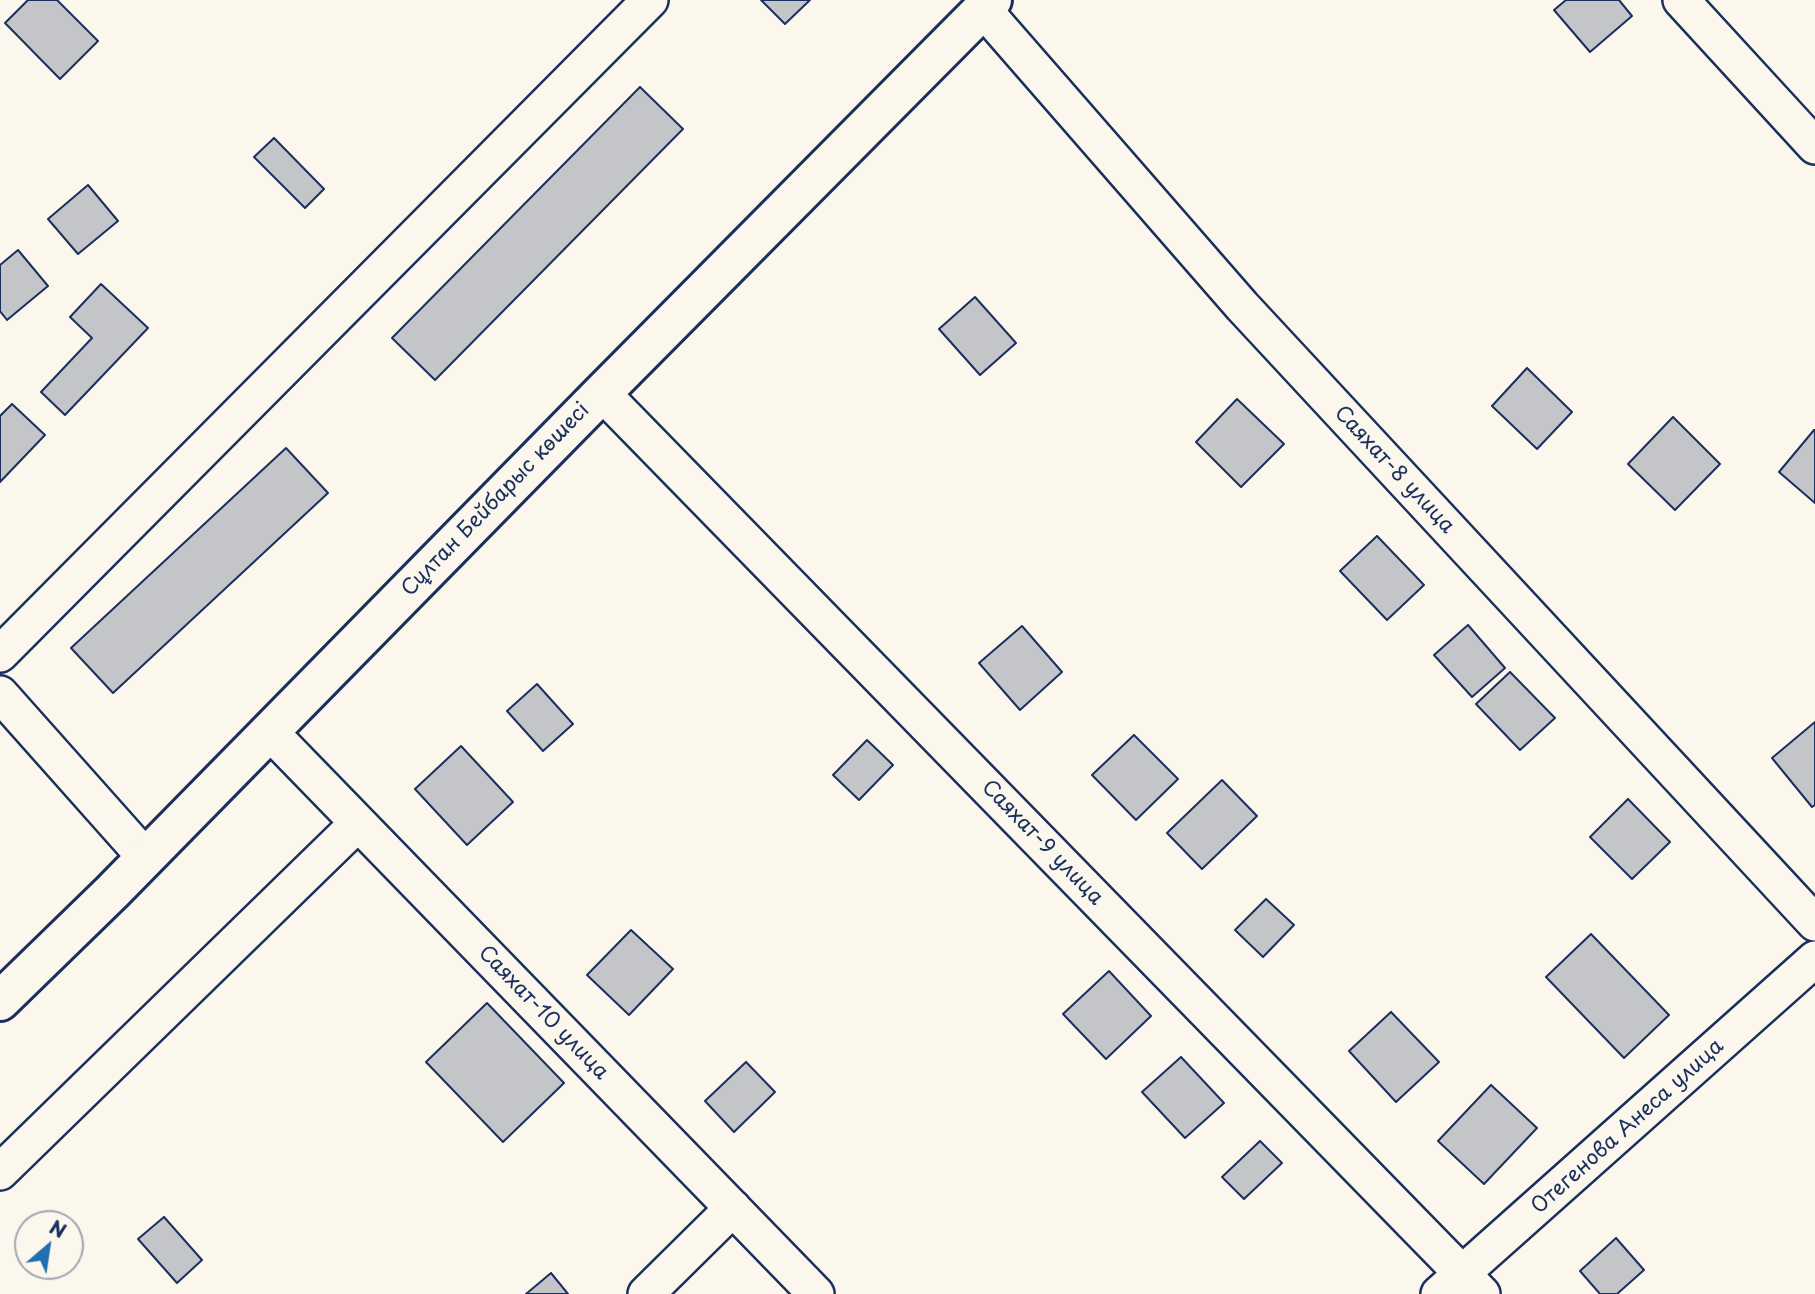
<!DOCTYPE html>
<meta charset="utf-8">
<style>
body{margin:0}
#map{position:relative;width:1815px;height:1294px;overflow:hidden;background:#fbf7ec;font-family:"Playpen Sans",sans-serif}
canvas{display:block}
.north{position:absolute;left:14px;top:1210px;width:70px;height:70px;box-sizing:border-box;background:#fbf7ec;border:2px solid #a1a7b3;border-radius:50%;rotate:29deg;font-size:19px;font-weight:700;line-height:28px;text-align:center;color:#1b2f5e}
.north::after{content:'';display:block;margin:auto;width:24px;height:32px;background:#1f6fb2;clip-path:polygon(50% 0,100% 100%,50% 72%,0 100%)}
</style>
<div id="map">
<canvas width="1815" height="1294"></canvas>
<div class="north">N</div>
</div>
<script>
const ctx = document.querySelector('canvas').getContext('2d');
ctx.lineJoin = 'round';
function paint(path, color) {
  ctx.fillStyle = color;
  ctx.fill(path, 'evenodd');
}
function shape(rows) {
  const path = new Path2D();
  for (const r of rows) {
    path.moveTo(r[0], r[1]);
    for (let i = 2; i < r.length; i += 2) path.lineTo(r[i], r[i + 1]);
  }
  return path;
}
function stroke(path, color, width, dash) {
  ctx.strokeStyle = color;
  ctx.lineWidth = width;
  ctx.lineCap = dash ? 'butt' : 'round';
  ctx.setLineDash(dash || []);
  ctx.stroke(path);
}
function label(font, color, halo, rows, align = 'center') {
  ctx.font = font + ' "Playpen Sans",sans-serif';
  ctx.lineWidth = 7;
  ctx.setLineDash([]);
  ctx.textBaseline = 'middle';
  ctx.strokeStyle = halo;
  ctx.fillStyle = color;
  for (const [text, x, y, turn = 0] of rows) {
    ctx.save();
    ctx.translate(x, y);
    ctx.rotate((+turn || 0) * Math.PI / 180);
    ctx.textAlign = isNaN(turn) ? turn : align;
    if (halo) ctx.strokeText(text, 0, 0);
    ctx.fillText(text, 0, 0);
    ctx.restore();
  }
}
const building = shape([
 [28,0,57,0,98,41,60,79,5,23,28,0],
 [761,0,810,0,785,24,761,0],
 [1566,0,1619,0,1632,16,1590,52,1554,10,1566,0],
 [640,87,683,129,435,380,392,338,640,87],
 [274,138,324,189,305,208,254,157,274,138],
 [88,185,118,221,78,254,48,219,88,185],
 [18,250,48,286,7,320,0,311,0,265,18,250],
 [101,284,148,328,65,415,41,392,92,338,70,317,101,284],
 [975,297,1016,343,980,375,939,329,975,297],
 [1527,368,1572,412,1537,449,1492,406,1527,368],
 [1237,399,1284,444,1241,487,1196,442,1237,399],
 [12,404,45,435,0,482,0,416,12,404],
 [1673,417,1720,464,1675,510,1628,464,1673,417],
 [1814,430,1815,430,1815,503,1779,472,1814,430],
 [286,448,328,493,113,693,71,648,286,448],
 [1377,536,1424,585,1387,620,1340,571,1377,536],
 [1468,625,1505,668,1472,697,1434,655,1468,625],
 [1022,626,1062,672,1020,710,979,663,1022,626],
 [1510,672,1555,718,1520,750,1476,704,1510,672],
 [537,684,573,724,543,751,507,711,537,684],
 [1815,722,1815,805,1812,807,1772,758,1815,722],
 [1134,735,1178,779,1136,820,1092,775,1134,735],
 [867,740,893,765,859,800,833,775,867,740],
 [461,746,513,802,467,845,415,789,461,746],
 [1222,780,1257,816,1202,869,1167,833,1222,780],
 [1628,799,1670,842,1632,879,1590,837,1628,799],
 [1266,899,1294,925,1263,957,1235,930,1266,899],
 [631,930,673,969,629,1015,587,975,631,930],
 [1591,934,1669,1015,1624,1058,1546,977,1591,934],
 [1109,971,1151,1016,1106,1059,1063,1014,1109,971],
 [487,1003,564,1083,503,1142,426,1062,487,1003],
 [1391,1012,1439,1062,1396,1102,1349,1051,1391,1012],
 [1181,1057,1224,1103,1185,1138,1142,1092,1181,1057],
 [746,1062,775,1092,734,1132,705,1101,746,1062],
 [1491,1085,1537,1128,1484,1184,1438,1141,1491,1085],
 [1260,1141,1282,1163,1244,1199,1222,1177,1260,1141],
 [164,1217,202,1260,177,1283,138,1239,164,1217],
 [1616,1238,1644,1270,1617,1294,1600,1294,1580,1271,1616,1238],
 [551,1273,568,1294,526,1294,551,1273]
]);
paint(building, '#c3c5c9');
stroke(building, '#1b2f5e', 2);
const minor = shape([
 [1681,0,1815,146],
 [983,9,1242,306,1815,923],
 [602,393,1482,1294],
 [0,654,650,0],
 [0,694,146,858],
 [269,731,816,1294],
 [0,1172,358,823],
 [646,1294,733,1208],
 [1439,1294,1815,959]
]);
const major = shape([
 [0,1001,112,892,602,393,992,0]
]);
stroke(minor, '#1b2f5e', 40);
stroke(major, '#1b2f5e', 44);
stroke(minor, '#fbf7ec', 35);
stroke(major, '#fbf7ec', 38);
label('21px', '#1b2f5e', '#fbf7ec', [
 ["Саяхат-8 улица",1394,470,47],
 ["Сұлтан Бейбарыс көшесі",496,500,-46],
 ["Саяхат-9 улица",1042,843,46],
 ["Саяхат-10 улица",543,1013,46],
 ["Отегенова Анеса улица",1628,1127,-42]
]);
</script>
